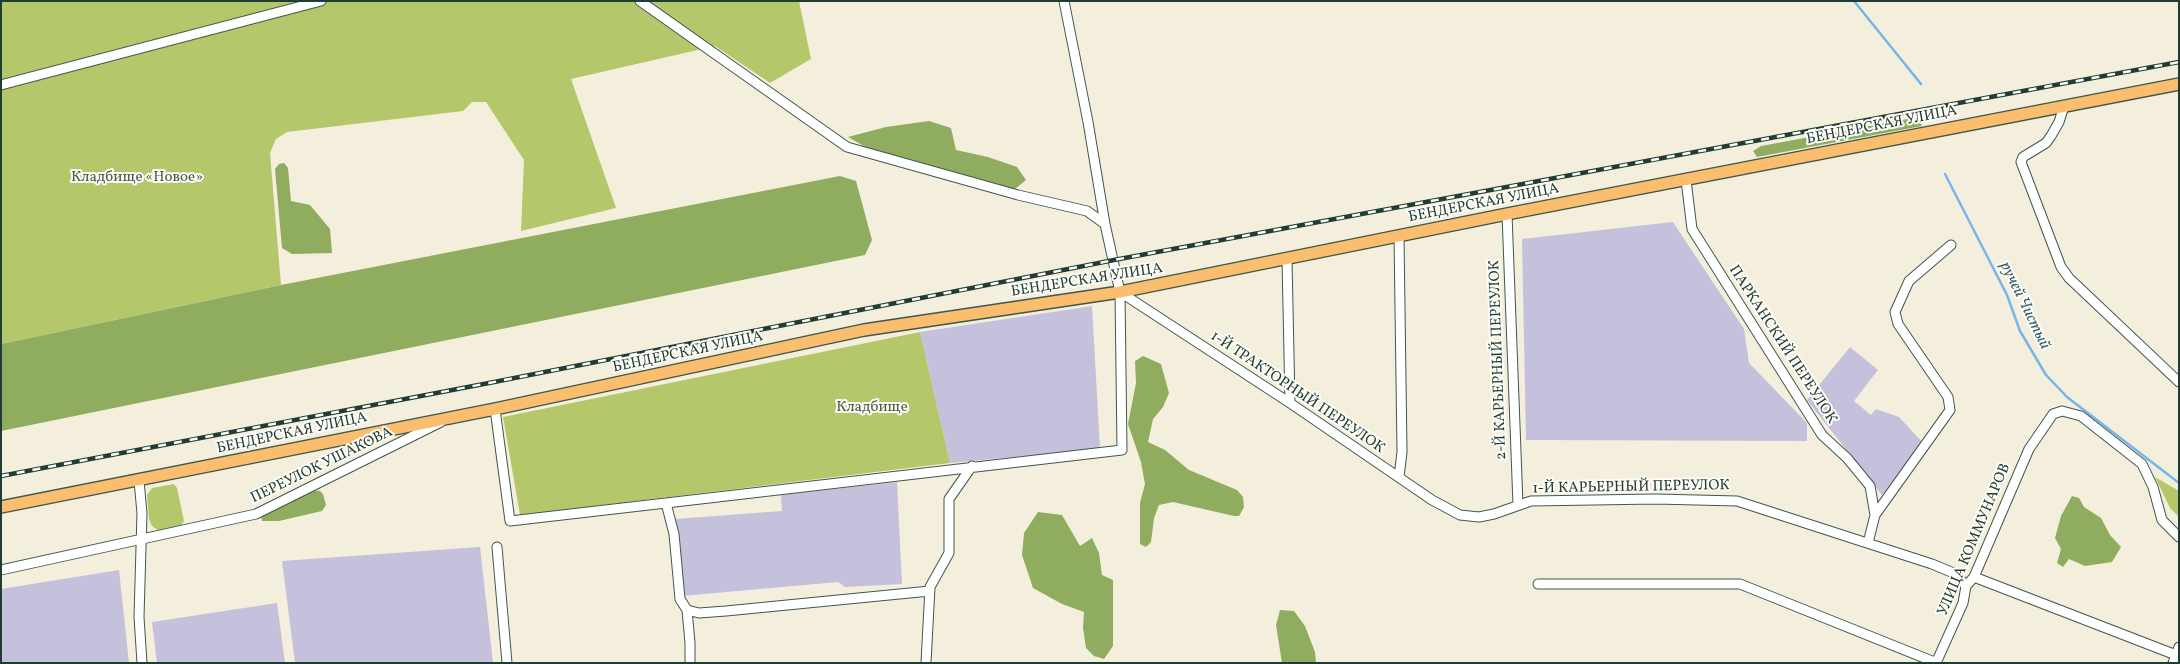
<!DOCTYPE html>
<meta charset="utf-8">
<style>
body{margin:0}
#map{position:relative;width:2180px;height:664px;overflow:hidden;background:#f4efdc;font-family:Vollkorn,serif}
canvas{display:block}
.frame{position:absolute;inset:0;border:2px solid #1f3d34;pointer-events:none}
</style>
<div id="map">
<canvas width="2180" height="664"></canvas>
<div class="frame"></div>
</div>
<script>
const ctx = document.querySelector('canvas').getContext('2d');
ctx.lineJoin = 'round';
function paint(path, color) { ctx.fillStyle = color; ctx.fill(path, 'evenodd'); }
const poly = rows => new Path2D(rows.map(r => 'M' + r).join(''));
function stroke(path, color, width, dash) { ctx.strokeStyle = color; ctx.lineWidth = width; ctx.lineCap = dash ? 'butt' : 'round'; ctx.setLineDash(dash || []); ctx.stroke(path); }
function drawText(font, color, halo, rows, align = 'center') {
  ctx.font = font + ' Vollkorn,serif'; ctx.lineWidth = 4; ctx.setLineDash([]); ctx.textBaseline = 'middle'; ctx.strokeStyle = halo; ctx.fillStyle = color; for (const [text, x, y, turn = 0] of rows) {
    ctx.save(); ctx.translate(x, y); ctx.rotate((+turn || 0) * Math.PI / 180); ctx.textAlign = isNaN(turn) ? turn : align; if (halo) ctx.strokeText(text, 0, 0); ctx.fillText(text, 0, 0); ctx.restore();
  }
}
paint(poly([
 [1673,222,1744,329,1749,363,1807,423,1807,441,1526,440,1522,239],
 [1092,306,1100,449,950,463,920,332],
 [1850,347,1878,370,1854,401,1871,415,1876,409,1899,417,1924,444,1882,495,1807,400],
 [897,482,902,584,845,587,838,582,682,596,675,519,782,511,781,495],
 [480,547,493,663,295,663,282,561],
 [119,570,129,663,1,663,1,589],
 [277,603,285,663,157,663,152,622]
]), '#c5c0db');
paint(poly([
 [1,1,799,1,811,59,770,83,715,46,571,79,616,208,521,231,524,160,486,102,472,102,463,111,287,132,276,139,270,153,281,285,1,344],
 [920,332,950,463,520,515,503,417],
 [2155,477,2179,491,2179,517,2170,508],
 [174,484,177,488,184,521,180,528,159,531,152,526,149,519,147,495,152,488]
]), '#b5c76b');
paint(poly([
 [1913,118,1919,121,1922,126,1757,157,1753,151,1761,146],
 [929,121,951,128,956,150,988,157,1017,167,1026,180,1015,189,869,149,848,137,886,127],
 [284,163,288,168,291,201,310,205,330,229,332,253,292,254,282,248,275,169,279,164],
 [840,176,856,181,872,240,865,255,1,431,1,344,281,285],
 [1143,356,1161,364,1169,393,1163,407,1153,419,1148,442,1165,450,1189,470,1237,490,1243,497,1244,507,1239,516,1234,516,1173,502,1159,505,1154,518,1151,542,1146,547,1140,544,1140,503,1145,484,1141,462,1128,424,1136,383,1135,361],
 [310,490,320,491,323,494,326,505,322,511,279,521,262,521,261,514],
 [2072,496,2079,498,2084,507,2101,518,2110,535,2121,547,2112,562,2085,566,2069,559,2063,567,2057,563,2061,549,2055,538,2061,516],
 [1038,512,1062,515,1080,546,1092,538,1099,553,1102,575,1113,580,1113,646,1104,659,1094,656,1086,648,1083,628,1084,612,1062,604,1033,588,1022,555,1024,533],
 [1280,610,1294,611,1305,626,1315,652,1316,663,1282,663,1276,625]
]), '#90ac5f');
stroke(poly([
 [1854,1,1921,84],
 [1945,174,2007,295,2020,331,2046,375,2067,397,2179,483]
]), '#75b6ea', 2.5);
const minor = poly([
 [640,1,847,147,1018,195,1087,211,1105,224,1120,292,1122,450,666,503,674,534,680,599,687,610,690,643,690,663],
 [1064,1,1088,122,1105,224],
 [1,85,321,1],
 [2064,106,2059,122,2051,136,2046,143,2023,157,2021,162,2061,267,2069,278,2179,382],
 [1686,180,1692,229,1822,435,1847,458,1870,486,1875,515,1868,543],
 [1507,214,1518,505],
 [1287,259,1290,403],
 [1120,292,1290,403,1432,500,1460,515,1479,517,1494,514,1531,501,1656,499,1737,501,1932,564,1956,574,1966,586],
 [495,409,510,521,666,503],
 [1399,477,1402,452,1399,236],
 [139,481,142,513,139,617,142,663],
 [1875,515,1950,410,1948,397,1898,324,1895,312,1909,281,1951,245],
 [497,547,507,663],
 [1,570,256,514,441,422],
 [1974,577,2176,655],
 [1538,584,1740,584,1937,663],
 [687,610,699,613,726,611,930,591],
 [926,663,930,587,949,553,949,499,972,466],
 [1936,663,1963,603,1966,586,1974,577,2029,449,2053,414,2062,411,2081,416,2142,464,2153,487,2162,520,2179,537],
 [2173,663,2179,647]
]);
const major = poly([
 [1,507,495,409,864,330,1120,292,1507,214,2179,84]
]);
stroke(minor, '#3f584d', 11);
stroke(major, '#3f584d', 14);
stroke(minor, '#fff', 9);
stroke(major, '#fbbd6e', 11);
const rail = poly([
 [1,476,489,383,1114,260,2179,62]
]);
stroke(rail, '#1f3d34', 4.5);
stroke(rail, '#fdfcf7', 2.5, [8]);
drawText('15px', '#1f3d34', '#fdfcf7', [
 ["БЕНДЕРСКАЯ УЛИЦА",1882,126,-11],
 ["БЕНДЕРСКАЯ УЛИЦА",1484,204,-11],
 ["БЕНДЕРСКАЯ УЛИЦА",1087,281,-9],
 ["ПАРКАНСКИЙ ПЕРЕУЛОК",1782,345,57],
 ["БЕНДЕРСКАЯ УЛИЦА",688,353,-12],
 ["2-Й КАРЬЕРНЫЙ ПЕРЕУЛОК",1499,360,-92],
 ["1-Й ТРАКТОРНЫЙ ПЕРЕУЛОК",1297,393,34],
 ["БЕНДЕРСКАЯ УЛИЦА",292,434,-12],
 ["ПЕРЕУЛОК УШАКОВА",322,466,-26],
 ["1-Й КАРЬЕРНЫЙ ПЕРЕУЛОК",1631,488,-1],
 ["УЛИЦА КОММУНАРОВ",1975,540,-67]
]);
drawText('15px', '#446042', '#fdfcf7', [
 ["Кладбище «Новое»",137,178],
 ["Кладбище",872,408]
]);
drawText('italic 16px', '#39616b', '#fdfcf7', [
 ["ручей Чистый",2024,306,64]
]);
</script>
